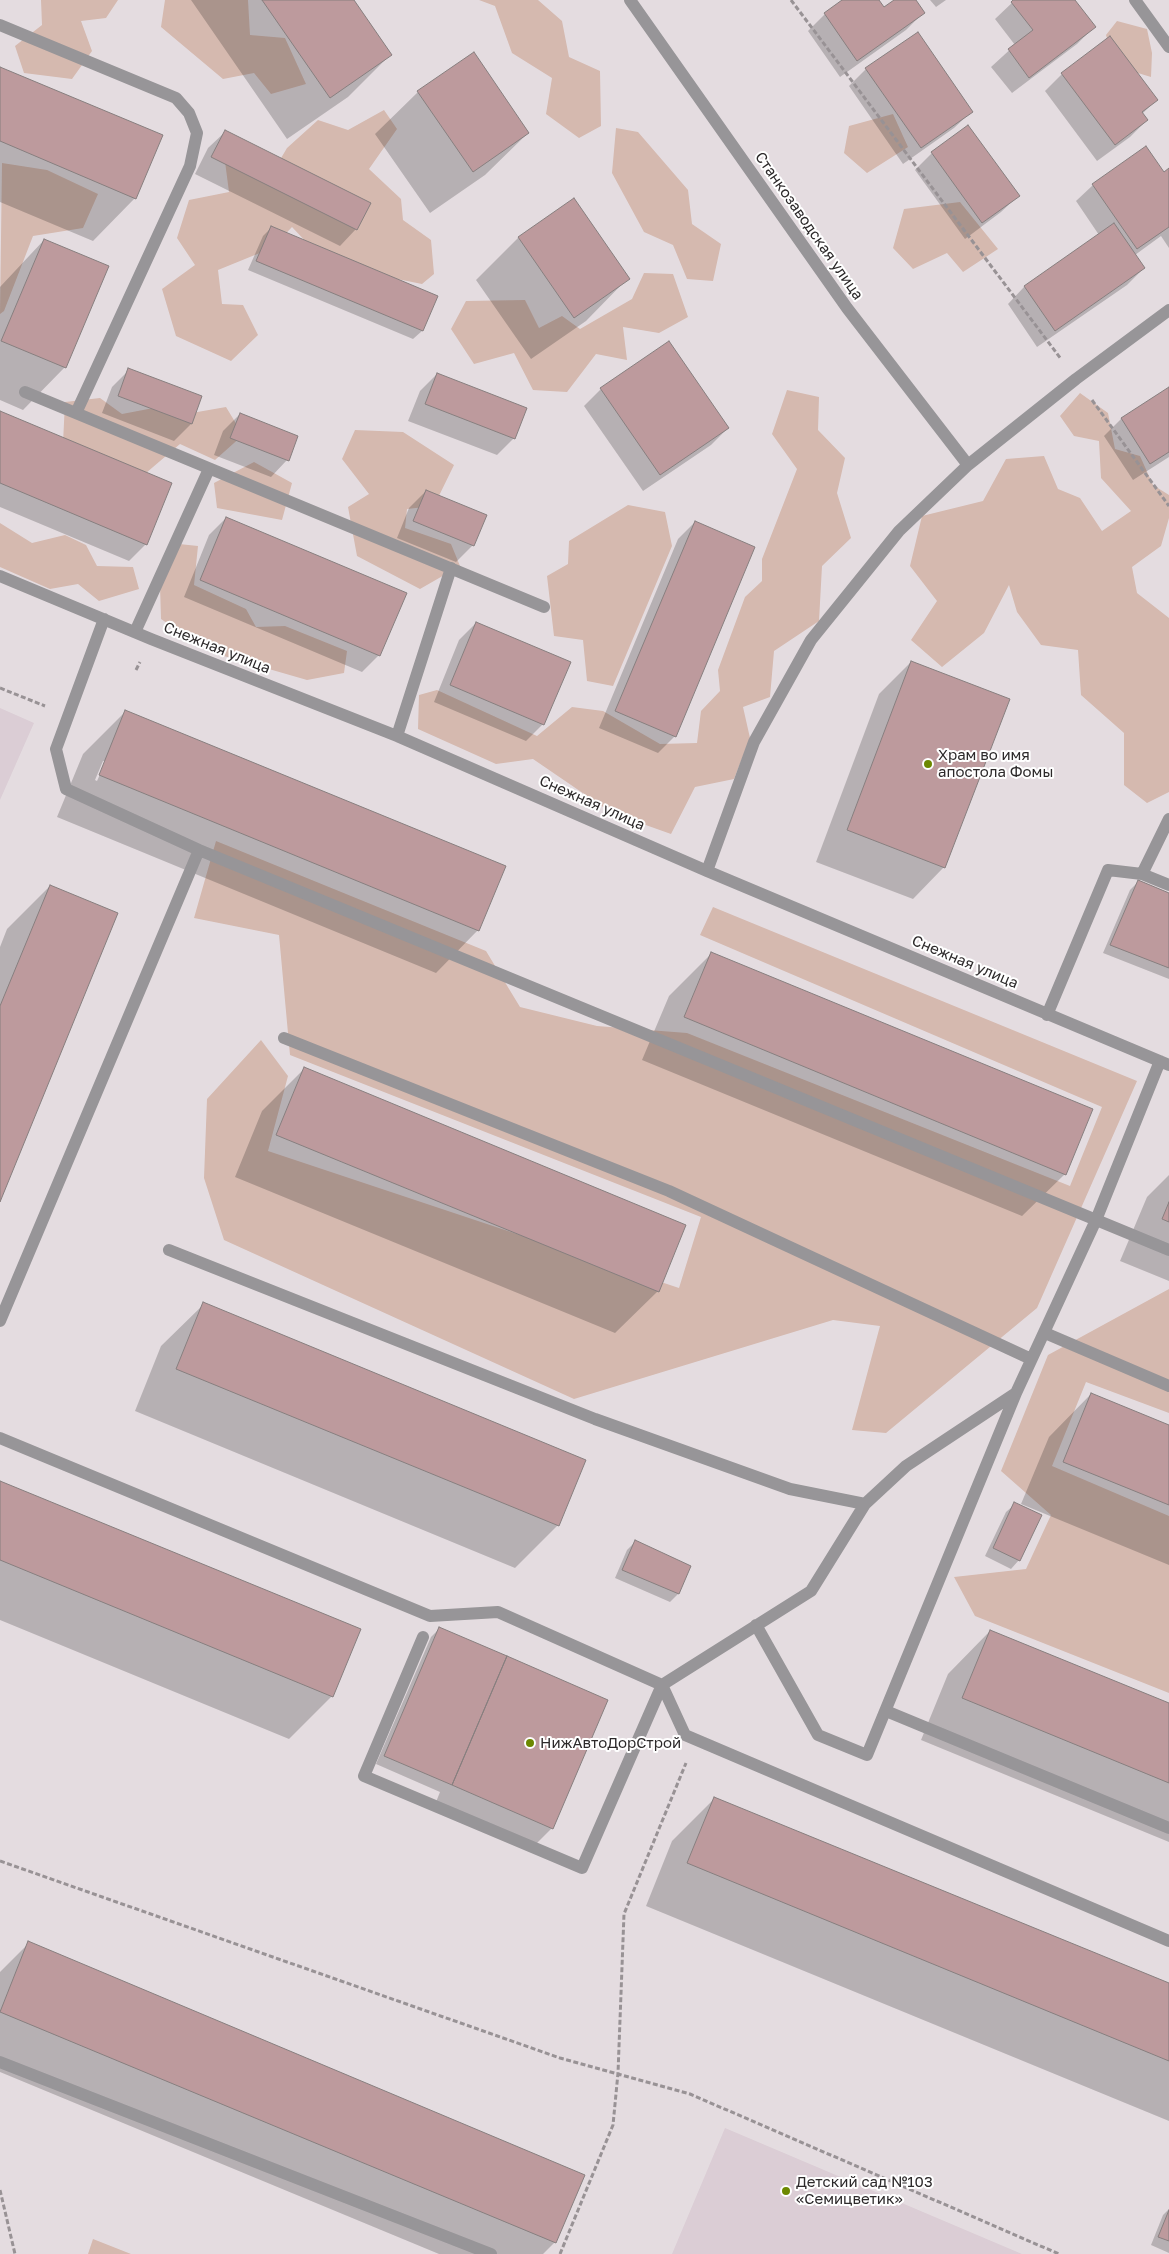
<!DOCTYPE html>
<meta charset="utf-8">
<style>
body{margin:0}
canvas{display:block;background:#e4dce0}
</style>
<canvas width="1169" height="2254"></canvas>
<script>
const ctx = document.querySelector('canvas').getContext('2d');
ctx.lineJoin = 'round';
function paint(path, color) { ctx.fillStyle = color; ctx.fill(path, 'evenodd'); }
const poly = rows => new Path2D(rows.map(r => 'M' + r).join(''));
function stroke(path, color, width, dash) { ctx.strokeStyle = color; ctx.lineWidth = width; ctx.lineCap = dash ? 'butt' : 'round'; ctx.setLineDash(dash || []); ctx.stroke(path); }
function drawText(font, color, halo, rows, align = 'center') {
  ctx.font = font + ' "Golos Text",sans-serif'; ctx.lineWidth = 4; ctx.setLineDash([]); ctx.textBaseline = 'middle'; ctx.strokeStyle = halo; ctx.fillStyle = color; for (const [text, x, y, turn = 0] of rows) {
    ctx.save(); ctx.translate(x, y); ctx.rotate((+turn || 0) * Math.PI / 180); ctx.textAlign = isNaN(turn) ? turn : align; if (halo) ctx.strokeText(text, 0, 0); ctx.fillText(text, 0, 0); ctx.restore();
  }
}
paint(poly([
 [0,708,34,723,0,800],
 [725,2128,1022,2254,672,2254]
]), '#dbcdd5');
paint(poly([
 [41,0,118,0,106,18,81,21,92,51,72,79,24,73,15,46,42,25],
 [165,0,248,0,250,35,285,38,306,84,271,94,254,73,223,79,161,27],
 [479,0,538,0,562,21,569,57,600,71,601,126,579,138,546,114,552,78,512,53,495,6],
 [1117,21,1147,29,1152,53,1151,77,1115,66,1106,35],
 [384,110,397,129,369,169,401,199,403,220,431,240,434,274,422,284,328,265,292,227,272,248,218,270,222,304,243,305,258,335,231,361,176,336,162,289,195,265,177,238,189,200,229,192,224,154,274,170,287,148,318,120,348,130],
 [893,114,908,147,867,173,844,153,849,126],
 [616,128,638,132,688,190,692,224,721,244,713,281,687,279,673,245,644,232,612,173],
 [2,163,47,170,98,194,83,228,33,236,4,311,0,314],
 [960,202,998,249,963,272,947,253,913,269,893,248,904,209],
 [644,273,673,274,688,317,659,333,623,327,627,360,596,354,567,392,533,390,514,353,474,364,451,329,466,301,525,300,539,328,562,316,580,329,632,299],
 [787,390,819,397,818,430,845,458,837,493,851,538,822,566,819,621,774,651,770,697,743,707,750,738,734,779,695,787,671,834,612,813,533,759,496,764,418,729,419,695,437,690,537,736,572,707,603,711,660,744,697,743,701,711,720,691,718,670,745,597,762,581,762,559,797,469,772,434],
 [1080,393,1108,413,1115,449,1140,456,1153,485,1169,495,1169,518,1161,546,1132,567,1137,593,1169,618,1169,792,1147,803,1124,785,1124,733,1081,695,1078,650,1041,645,1017,612,1009,585,984,633,942,667,911,640,937,601,910,566,922,516,983,501,1006,459,1044,456,1058,489,1080,498,1102,531,1131,511,1101,478,1099,441,1074,436,1060,416],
 [100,398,122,414,164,406,186,414,226,407,243,435,215,460,180,444,146,473,63,443,65,402],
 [355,430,403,432,454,465,434,506,407,509,405,528,451,544,460,566,420,589,357,556,348,507,369,494,342,459],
 [254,462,292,483,282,520,217,508,214,483],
 [628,505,665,512,672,546,613,686,587,681,583,640,554,636,547,576,568,564,569,541],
 [0,523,32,543,65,535,86,545,97,566,133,567,139,589,99,601,78,584,50,589,0,567],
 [179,544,198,546,194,585,246,609,256,627,285,626,347,651,344,673,307,680,210,652,161,619,160,585],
 [216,841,486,951,520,1007,597,1026,687,1033,1070,1186,1102,1107,700,935,713,907,1137,1081,1037,1308,886,1433,852,1430,880,1326,833,1320,574,1399,224,1240,204,1178,207,1099,261,1040,288,1076,268,1151,679,1288,701,1217,290,1055,279,935,194,918],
 [1169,1289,1169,1413,1086,1382,1052,1466,1169,1516,1169,1693,975,1616,954,1577,1026,1569,1051,1515,1001,1471,1048,1355],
 [93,2239,131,2254,88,2254]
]), '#d5b9af');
paint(poly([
 [191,0,352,0,390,55,348,97,287,139],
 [844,0,877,0,884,9,896,0,914,0,923,13,906,30,840,77,808,31,825,14],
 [930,0,946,0,936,7],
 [1015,0,1073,0,1094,27,1077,44,1012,93,991,67,1015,45,995,19],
 [0,68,135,198,93,241,0,202],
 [866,69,971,112,954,128,903,164,849,86],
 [1062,74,1156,100,1142,114,1147,120,1130,137,1097,161,1045,91],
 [418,92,528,133,485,175,430,213,375,134],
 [225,132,356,229,340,246,195,174,208,148],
 [932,153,1018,196,1001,212,965,239,915,170],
 [1169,170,1169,248,1161,236,1135,255,1144,268,1127,285,1037,347,1008,304,1024,287,1099,235,1076,201,1093,185,1164,174],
 [574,200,628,278,586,321,531,359,476,280,518,238],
 [271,228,436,297,422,331,413,339,248,270,263,236],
 [44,240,65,367,23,410,0,400,0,287],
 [129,370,201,397,191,424,174,441,102,413,112,387],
 [437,374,514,438,497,455,408,421,420,391],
 [1169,388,1169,457,1133,480,1104,436,1121,419],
 [601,389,728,428,711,445,643,491,584,406],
 [0,413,146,544,129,561,0,507],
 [240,414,287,460,271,477,214,455,223,431],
 [426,491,473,545,456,562,397,538,409,508],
 [226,518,379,655,362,672,184,597,209,535],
 [695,522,675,736,658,753,599,728,678,539],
 [476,623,543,724,526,741,434,702,459,640],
 [911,662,944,867,913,899,816,862,879,694],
 [126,711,478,930,436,973,57,817,83,754],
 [103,761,106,761,97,781,95,780],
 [1138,882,1169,894,1169,979,1103,953,1130,890],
 [50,886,0,1198,0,947,7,929],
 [711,954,1065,1174,1022,1216,642,1060,669,996],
 [304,1069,658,1291,615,1333,235,1177,262,1111],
 [1169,1175,1169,1281,1120,1261,1147,1197],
 [204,1304,558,1525,515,1568,135,1411,161,1346],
 [1091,1394,1169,1426,1169,1565,1021,1504,1049,1437],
 [0,1482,359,1630,332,1696,289,1739,0,1620],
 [1015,1504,1019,1560,1011,1569,985,1556,1006,1512],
 [635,1542,678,1594,670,1602,615,1578,627,1550],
 [439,1629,552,1828,535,1845,436,1802,440,1792,376,1764,431,1637],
 [990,1631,1169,1705,1169,1842,921,1740,948,1674],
 [715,1798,1169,1985,1169,2121,646,1906,672,1841],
 [29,1943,555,2242,543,2254,439,2254,0,2072,0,1972],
 [1169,2209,1169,2253,1151,2245,1163,2215]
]), '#0003');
const building = poly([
 [262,0,354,0,392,55,330,98,262,0],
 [842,0,879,0,884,7,894,0,916,0,925,13,857,61,824,13,842,0],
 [1013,0,1075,0,1096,27,1029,78,1008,49,1033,30,1011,2,1013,0],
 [918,32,973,112,921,148,865,68,918,32],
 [1110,36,1158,100,1142,112,1148,120,1115,145,1061,73,1110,36],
 [474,52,529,133,473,172,417,91,474,52],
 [0,67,163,135,136,199,0,141,0,67],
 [968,125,1020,196,982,223,931,152,968,125],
 [225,130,371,203,357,230,211,157,225,130],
 [1146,146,1164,172,1169,168,1169,227,1137,249,1092,184,1146,146],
 [574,198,630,279,574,318,518,237,574,198],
 [1114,223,1145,268,1055,331,1024,286,1114,223],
 [271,226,438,296,423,331,256,261,271,226],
 [44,239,109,266,66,368,1,341,44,239],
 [669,341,729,428,660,475,600,388,669,341],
 [128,368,202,396,192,424,118,396,128,368],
 [437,373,527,408,515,439,425,404,437,373],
 [1169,387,1169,452,1150,464,1121,418,1169,387],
 [0,411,172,483,147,545,0,483,0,411],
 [240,413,298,436,289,461,230,438,240,413],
 [426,490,487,515,474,546,413,521,426,490],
 [226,517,407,593,380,656,200,580,226,517],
 [695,521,755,547,676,737,615,711,695,521],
 [476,622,571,662,544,725,450,685,476,622],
 [911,661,1010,699,945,868,847,830,911,661],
 [125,710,506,866,479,931,99,775,125,710],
 [1138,880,1169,893,1169,968,1110,945,1138,880],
 [50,885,118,913,0,1202,0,1006,50,885],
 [711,952,1093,1109,1066,1175,684,1017,711,952],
 [304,1067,686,1225,659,1292,276,1135,304,1067],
 [1169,1202,1169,1222,1162,1219,1169,1202],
 [203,1302,586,1460,559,1526,176,1369,203,1302],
 [1091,1393,1169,1425,1169,1505,1063,1462,1091,1393],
 [0,1481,361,1629,333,1697,0,1560,0,1481],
 [1014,1502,1042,1515,1020,1561,993,1548,1014,1502],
 [635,1540,691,1566,679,1594,622,1570,635,1540],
 [439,1627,507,1656,452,1785,384,1756,439,1627],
 [990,1630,1169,1703,1169,1783,962,1698,990,1630],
 [507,1656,608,1700,553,1829,452,1785,507,1656],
 [714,1797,1169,1983,1169,2061,687,1863,714,1797],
 [28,1941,585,2175,556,2243,0,2012,28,1941],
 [1169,2210,1169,2241,1158,2237,1169,2210]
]);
paint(building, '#bd9a9d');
stroke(building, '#877f7f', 1);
stroke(poly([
 [791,0,1061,359],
 [1092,400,1169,506],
 [136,670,140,662],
 [0,688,45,706],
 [0,1861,560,2058,690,2094,1059,2254],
 [0,2190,15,2254],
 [560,2254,613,2125,618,2073,624,1914,686,1763]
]), '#989295', 3, [5, 2.5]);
stroke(poly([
 [630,0,847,308,968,465],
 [1135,0,1169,47],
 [0,25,176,98,189,113,197,133,190,166,76,413],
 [25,392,544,607],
 [0,576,151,639,397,736,707,871,1169,1065],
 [104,619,56,749,66,789,199,850,1169,1250],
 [135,632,209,469],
 [397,736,451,568],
 [707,871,754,742,811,640,899,531,968,465,1076,379,1169,310],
 [1142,874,1169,819],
 [1047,1015,1108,870,1142,874,1169,885],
 [284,1038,669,1191,1031,1359],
 [169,1250,595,1419,790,1489,865,1504],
 [0,1321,199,850],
 [1045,1333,1169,1386],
 [1016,1393,906,1466,865,1504,811,1591,662,1685,685,1735,1169,1941],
 [0,1438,430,1616,498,1612,662,1685,582,1868,364,1776,423,1637],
 [756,1625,818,1735,867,1755,1016,1393,1096,1220,1160,1061],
 [886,1711,1169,1828],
 [0,2062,491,2254]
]), '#979598', 12);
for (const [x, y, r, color] of [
 [928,764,5,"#6c8800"],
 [530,1743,5,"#6c8800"],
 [786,2191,5,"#6c8800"]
]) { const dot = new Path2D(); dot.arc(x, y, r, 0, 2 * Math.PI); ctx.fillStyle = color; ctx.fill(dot); stroke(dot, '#fff', 2); }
drawText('15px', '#2c292a', '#fff', [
 ["Станкозаводская улица",809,226,55],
 ["Снежная улица",217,648,22],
 ["Снежная улица",592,803,24],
 ["Снежная улица",965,962,23]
]);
drawText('15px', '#2c292a', '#fff', [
 ["Храм во имя",938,755],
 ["апостола Фомы",938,772],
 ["НижАвтоДорСтрой",540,1743],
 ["Детский сад №103",796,2182],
 ["«Семицветик»",796,2199]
], 'left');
</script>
